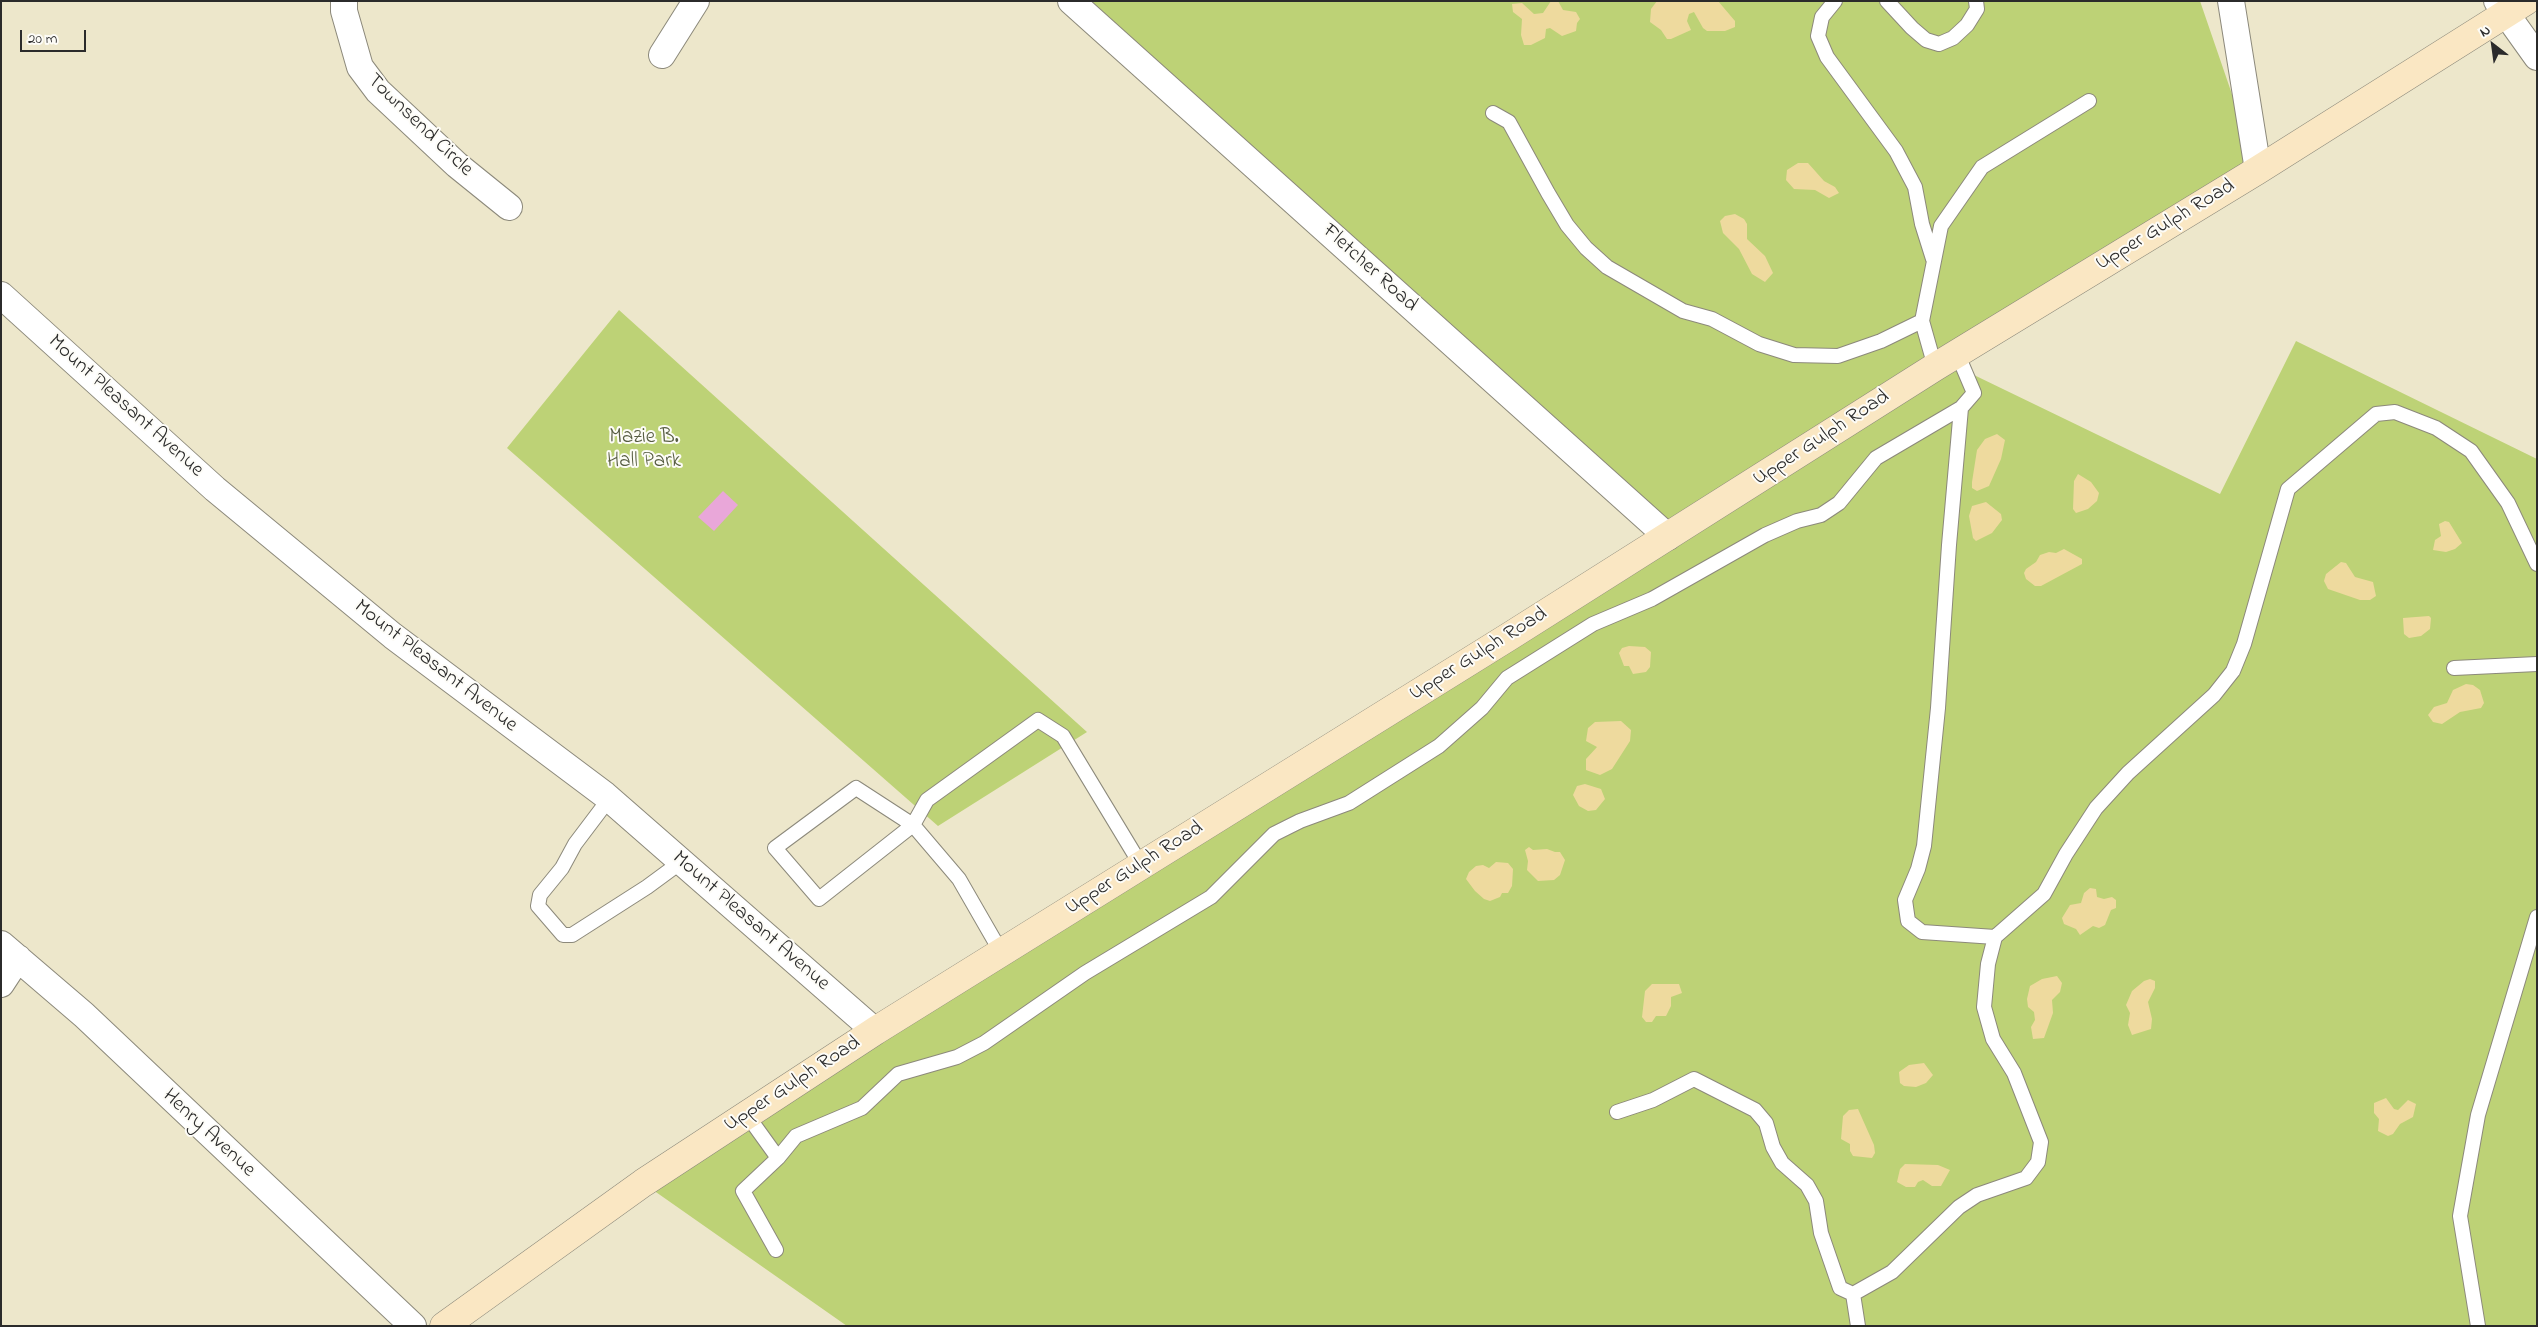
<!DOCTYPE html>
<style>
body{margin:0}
#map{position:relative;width:2538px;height:1327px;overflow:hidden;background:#ede7cb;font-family:"Indie Flower",sans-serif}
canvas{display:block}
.frame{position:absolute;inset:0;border:2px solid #2b2b2b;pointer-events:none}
.north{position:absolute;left:2468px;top:20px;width:50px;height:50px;-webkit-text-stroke:4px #fdfcf7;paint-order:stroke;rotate:330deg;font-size:14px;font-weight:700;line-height:20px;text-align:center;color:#2b2b2b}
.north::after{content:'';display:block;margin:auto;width:18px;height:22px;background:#2b2b2b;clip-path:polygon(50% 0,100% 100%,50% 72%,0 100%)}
.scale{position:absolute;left:20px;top:30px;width:66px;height:22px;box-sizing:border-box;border:2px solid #2b2b2b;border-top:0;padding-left:6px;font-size:15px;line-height:18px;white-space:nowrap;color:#2b2b2b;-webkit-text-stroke:4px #fdfcf7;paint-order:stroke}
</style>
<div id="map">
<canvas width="2538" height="1327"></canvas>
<div class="frame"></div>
<div class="north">N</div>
<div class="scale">20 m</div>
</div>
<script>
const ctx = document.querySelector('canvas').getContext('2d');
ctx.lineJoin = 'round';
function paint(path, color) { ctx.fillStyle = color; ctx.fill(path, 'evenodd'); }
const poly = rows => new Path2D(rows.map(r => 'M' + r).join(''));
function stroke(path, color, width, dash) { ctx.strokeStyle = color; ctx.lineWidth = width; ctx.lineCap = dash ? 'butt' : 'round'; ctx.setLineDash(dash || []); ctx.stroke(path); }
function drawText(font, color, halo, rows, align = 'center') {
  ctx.font = font + ' "Indie Flower",sans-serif'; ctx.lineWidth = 4; ctx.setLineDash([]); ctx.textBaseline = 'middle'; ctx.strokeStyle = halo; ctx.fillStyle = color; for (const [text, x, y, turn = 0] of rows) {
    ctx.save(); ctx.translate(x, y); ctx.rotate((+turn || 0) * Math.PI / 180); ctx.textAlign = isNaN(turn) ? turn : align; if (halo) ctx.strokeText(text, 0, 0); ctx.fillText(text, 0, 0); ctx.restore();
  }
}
paint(poly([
 [1071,1,2200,1,2258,170,1945,361,2220,494,2296,341,2537,459,2537,1326,847,1326,643,1183,1667,537],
 [619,310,1087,732,938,826,507,448]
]), '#bdd276');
paint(poly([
 [1551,1,1558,1,1563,10,1576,12,1580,19,1577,23,1576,31,1562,36,1550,28,1546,29,1545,38,1531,45,1524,45,1521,35,1522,19,1513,12,1512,4,1522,3,1534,14,1543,13],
 [1657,1,1718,1,1735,21,1735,27,1725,31,1707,31,1703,28,1694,12,1689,14,1687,21,1691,30,1671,39,1667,39,1661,30,1650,22,1651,9],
 [1798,163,1808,163,1824,181,1835,187,1839,193,1829,198,1815,190,1794,189,1786,180,1787,170],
 [1735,214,1744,219,1747,224,1747,239,1765,256,1773,273,1765,282,1752,274,1739,249,1723,233,1720,221,1725,216],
 [1997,434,2005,440,2001,459,1989,486,1977,491,1972,488,1972,482,1977,450,1985,439],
 [2078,474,2091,482,2099,493,2097,501,2088,509,2076,513,2073,509,2074,481],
 [1986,502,2001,514,2002,520,1992,533,1976,541,1973,538,1969,516,1972,506],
 [2445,521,2449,522,2462,543,2455,549,2446,552,2433,550,2435,540,2441,536,2439,524],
 [2064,549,2082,559,2082,564,2041,586,2035,586,2026,579,2024,573,2026,569,2036,562,2040,555,2049,552,2056,553],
 [2341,562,2346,563,2355,577,2373,582,2376,596,2370,600,2360,600,2328,589,2324,581,2326,574],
 [2429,616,2431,618,2430,629,2421,636,2409,638,2404,634,2403,618],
 [1629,646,1645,647,1651,652,1650,667,1646,672,1633,674,1629,666,1624,666,1619,653,1622,648],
 [2466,684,2473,685,2480,690,2484,703,2481,708,2460,712,2442,724,2433,722,2428,715,2434,707,2447,703,2453,690],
 [1621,721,1631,730,1630,741,1612,769,1600,775,1586,770,1586,759,1597,747,1586,741,1588,728,1595,722],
 [1585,784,1601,789,1605,799,1596,810,1588,811,1579,806,1573,795,1577,786],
 [1529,847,1533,850,1547,849,1555,852,1560,852,1565,860,1560,875,1554,880,1538,881,1527,870,1528,861,1525,850],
 [1496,862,1508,863,1513,869,1512,886,1508,893,1502,893,1500,897,1490,901,1484,899,1475,891,1466,879,1469,872,1476,866,1483,865,1489,868],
 [2090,888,2096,889,2097,897,2104,899,2112,897,2116,900,2116,908,2111,910,2105,925,2099,928,2093,926,2080,935,2076,929,2064,924,2062,918,2070,905,2081,903,2084,893],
 [2057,976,2062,983,2060,992,2052,1000,2053,1013,2044,1038,2033,1039,2031,1027,2035,1020,2034,1012,2028,1007,2027,999,2030,986,2042,979],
 [2150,979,2155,981,2155,988,2148,1002,2152,1019,2151,1029,2132,1035,2128,1025,2130,1013,2126,1005,2132,991,2144,981],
 [1652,984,1679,984,1682,993,1671,997,1671,1006,1666,1016,1656,1016,1652,1022,1646,1022,1642,1017,1645,991],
 [1924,1063,1933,1075,1926,1083,1916,1087,1904,1086,1900,1083,1899,1072,1909,1065],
 [2386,1098,2394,1109,2398,1110,2408,1100,2416,1104,2413,1117,2400,1124,2393,1134,2388,1136,2378,1131,2379,1119,2374,1113,2374,1103],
 [1858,1109,1874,1145,1875,1153,1872,1158,1853,1156,1850,1151,1850,1144,1841,1139,1843,1116,1849,1110],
 [1905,1164,1938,1165,1950,1170,1941,1186,1932,1186,1923,1180,1918,1182,1915,1187,1906,1187,1897,1182,1900,1169]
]), '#eeda9e');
paint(poly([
 [723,491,738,505,714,531,698,517]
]), '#e9a7d9');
const lane = poly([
 [1835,1,1822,17,1818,36,1827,57,1896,151,1915,187,1922,224,1933,259],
 [1887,1,1912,28,1926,40,1939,44,1953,38,1967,25,1977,9,1976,1],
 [1493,113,1509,122,1548,193,1567,225,1586,248,1607,267,1683,311,1712,319,1759,344,1794,355,1838,356,1881,341,1922,321],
 [1935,367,1922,321,1941,226,1982,167,2089,101],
 [1961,408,1949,545,1938,708,1924,846,1918,869,1905,900,1908,921,1922,932,1995,937],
 [2454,668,2537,664],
 [609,799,575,844,562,868,540,895,538,906,563,935,572,935,647,887,681,862],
 [1001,952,959,879,913,825,856,788,775,848,819,899,913,825,927,800,1038,720,1063,736,1141,865],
 [1617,1112,1653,1100,1694,1079,1755,1110,1766,1123,1773,1147,1782,1163,1807,1185,1816,1201,1821,1233,1840,1288,1853,1294],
 [747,1115,778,1158,743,1191,776,1250],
 [778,1158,796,1136,862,1108,898,1074,957,1057,984,1043,1085,973,1211,897,1274,834,1300,821,1349,803,1439,746,1482,708,1507,678,1593,624,1652,599,1765,535,1797,521,1821,515,1839,503,1876,458,1961,408,1974,393,1957,353],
 [1858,1326,1853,1294,1892,1272,1959,1207,1977,1195,2026,1178,2038,1162,2041,1142,2014,1073,1993,1039,1984,1007,1988,964,1995,937,2044,894,2066,854,2096,808,2128,773,2214,695,2233,671,2244,644,2288,489,2376,414,2395,412,2436,428,2471,451,2508,503,2537,564],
 [2478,1326,2460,1216,2478,1115,2537,917]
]);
const street = poly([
 [344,1,344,11,360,67,378,91,457,165,509,207],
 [1071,1,1668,537],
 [2231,1,2258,170],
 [2497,1,2537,57],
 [662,55,696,1],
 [1,295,215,489,393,636,605,795,875,1031],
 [1,944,84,1015,413,1326],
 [1,984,18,958]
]);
const secondary = poly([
 [444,1326,643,1183,875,1031,1510,636,1935,367,2258,170,2526,1]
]);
stroke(lane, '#8c897b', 16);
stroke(street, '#8c897b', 28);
stroke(secondary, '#8c897b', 29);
stroke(lane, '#fff', 14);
stroke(street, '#fff', 26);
stroke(secondary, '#fae7c3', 28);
drawText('21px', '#2b2b2b', '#fdfcf7', [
 ["Townsend Circle",419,126,44],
 ["Upper Gulph Road",2166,226,-31],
 ["Fletcher Road",1369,269,42],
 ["Mount Pleasant Avenue",125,407,42],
 ["Upper Gulph Road",1822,439,-33],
 ["Upper Gulph Road",1479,655,-32],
 ["Mount Pleasant Avenue",435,667,38],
 ["Upper Gulph Road",1135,869,-32],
 ["Mount Pleasant Avenue",750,922,41],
 ["Upper Gulph Road",793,1085,-33],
 ["Henry Avenue",208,1134,43]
]);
drawText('21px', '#575d42', '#fdfcf7', [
 ["Mazie B.",644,439],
 ["Hall Park",644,463]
]);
</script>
